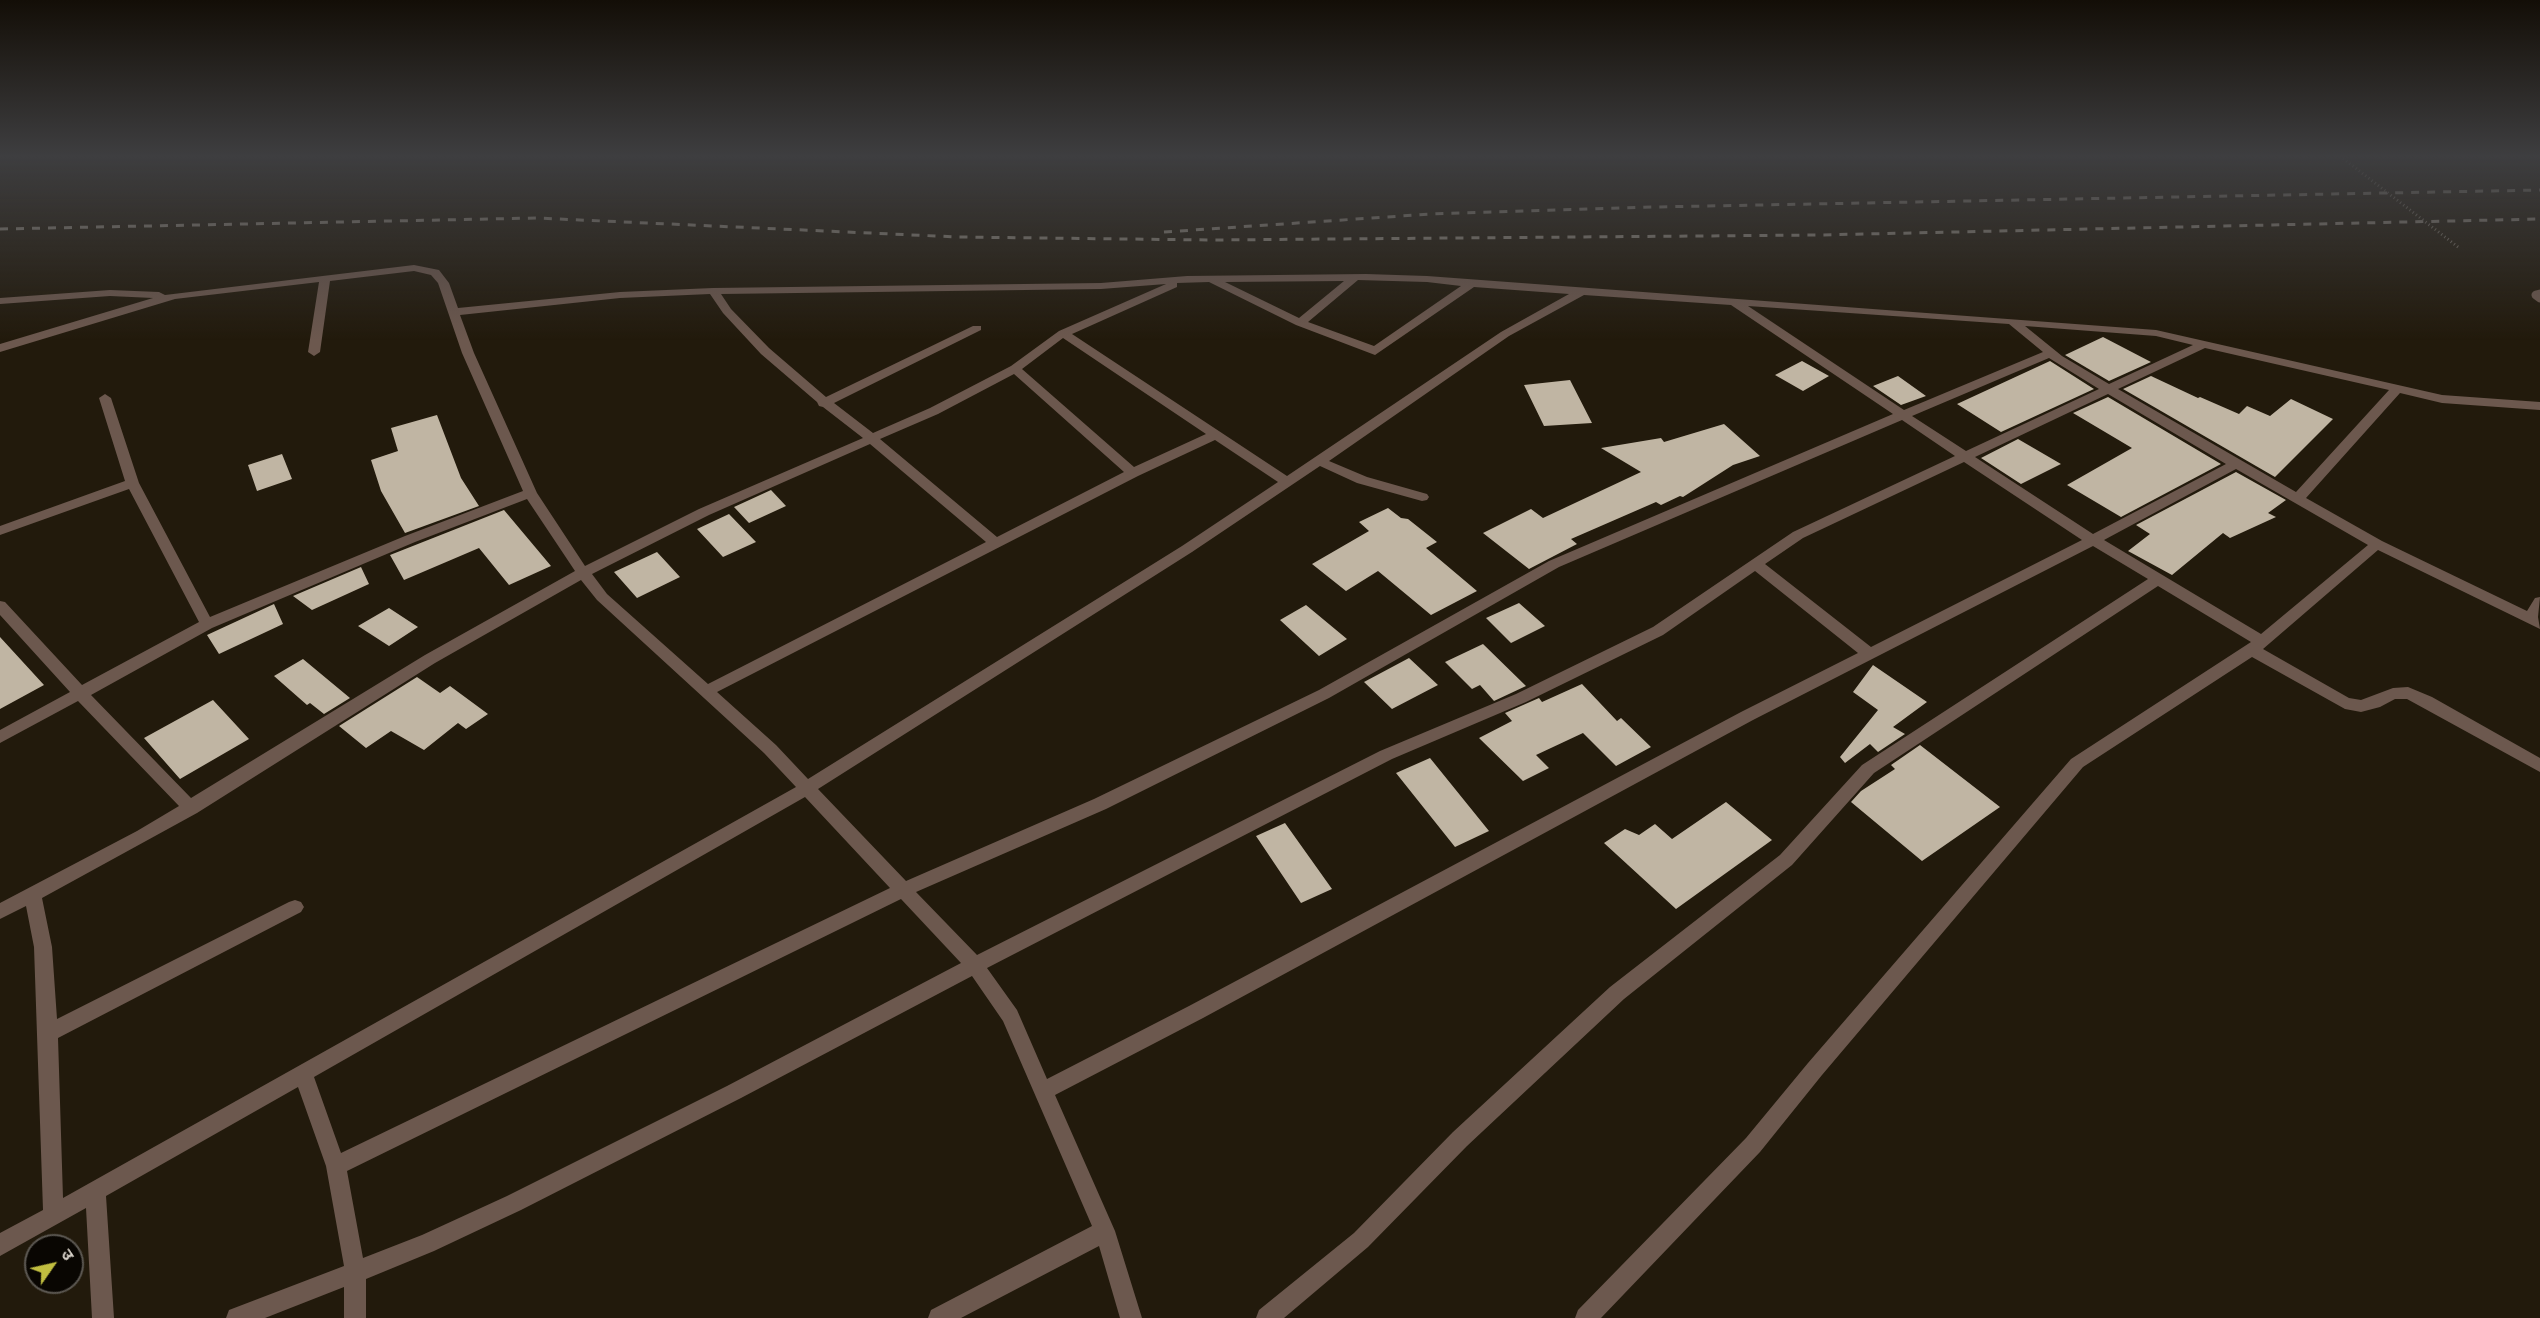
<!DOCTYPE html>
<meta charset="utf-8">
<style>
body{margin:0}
#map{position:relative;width:2540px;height:1318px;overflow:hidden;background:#221a0c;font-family:"DM Sans","Noto Sans Devanagari",sans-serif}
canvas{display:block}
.north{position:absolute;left:24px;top:1234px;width:60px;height:60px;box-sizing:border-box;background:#090602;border:2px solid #5c5852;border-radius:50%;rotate:56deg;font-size:16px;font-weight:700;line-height:24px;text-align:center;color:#d9d3ca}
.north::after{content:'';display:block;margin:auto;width:21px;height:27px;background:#c1be40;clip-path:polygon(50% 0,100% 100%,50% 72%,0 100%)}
</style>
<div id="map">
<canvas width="2540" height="1318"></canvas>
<div class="north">उ</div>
</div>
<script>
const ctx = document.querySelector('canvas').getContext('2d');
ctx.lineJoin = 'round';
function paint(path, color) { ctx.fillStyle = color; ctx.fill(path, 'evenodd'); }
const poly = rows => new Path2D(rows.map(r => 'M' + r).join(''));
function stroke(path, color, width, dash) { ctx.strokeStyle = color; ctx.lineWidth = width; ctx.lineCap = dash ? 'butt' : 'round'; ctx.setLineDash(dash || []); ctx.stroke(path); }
paint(poly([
 [2103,337,2151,362,2109,381,2065,355],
 [1802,361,1829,376,1803,391,1775,375],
 [2050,361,2094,389,2001,432,1957,404],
 [1898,376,1926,396,1901,405,1873,386],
 [2151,376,2198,398,2200,397,2239,414,2247,406,2270,416,2291,399,2333,419,2275,477,2123,389],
 [1570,380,1592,423,1544,426,1524,385],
 [2108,397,2221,464,2121,517,2067,485,2132,448,2073,413],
 [437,415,461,478,479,506,405,533,381,491,371,460,398,451,391,428],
 [1724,424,1760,456,1733,465,1683,497,1680,496,1661,505,1656,502,1571,539,1577,544,1529,569,1483,533,1531,509,1543,518,1641,472,1601,448,1661,438,1664,442],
 [2018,439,2061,464,2021,484,1981,458],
 [282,454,292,479,257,491,248,465],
 [2236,472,2286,500,2268,513,2276,517,2230,538,2223,533,2172,575,2128,551,2150,534,2136,525],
 [771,490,786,506,749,523,734,507],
 [1388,508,1401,518,1408,519,1437,542,1426,548,1477,591,1431,615,1378,571,1346,591,1312,564,1369,531,1359,522],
 [504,510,551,566,509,585,479,548,404,580,390,555],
 [729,514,756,542,723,557,697,529],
 [657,552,680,577,637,598,614,572],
 [361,567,369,584,312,610,293,596],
 [1519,603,1545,626,1511,643,1486,618],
 [274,604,283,624,219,654,207,635],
 [1306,605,1347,639,1319,656,1280,620],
 [389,608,418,627,389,646,358,626],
 [0,637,44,685,0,709],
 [1483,644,1526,686,1494,701,1480,685,1472,689,1445,662],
 [1409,658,1438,685,1392,709,1364,682],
 [303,659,350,698,324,714,310,703,307,705,274,676],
 [1873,665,1927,702,1893,727,1905,734,1878,752,1870,744,1845,763,1840,757,1878,710,1853,692],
 [417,677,440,693,450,686,488,714,466,729,458,723,424,750,391,731,366,748,339,726],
 [1582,684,1617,721,1621,718,1651,747,1616,766,1583,733,1536,755,1549,768,1523,781,1479,738,1512,721,1505,713,1539,698,1542,702],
 [213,700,249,739,180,779,144,738],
 [1920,745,2000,807,1922,861,1851,802,1861,791,1895,769,1891,765],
 [1430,758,1489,831,1455,847,1396,773],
 [1726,802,1772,840,1676,909,1604,843,1625,829,1639,835,1655,824,1672,839],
 [1285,823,1332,889,1301,903,1256,836]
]), '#c0b5a3');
stroke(poly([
 [2540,294,2536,295,2540,298]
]), '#6c584e', 9);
paint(poly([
 [414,265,439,270,449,283,458,308,620,292,713,288,1101,283,1187,276,1366,274,1427,276,2156,330,2442,395,2540,402,2540,410,2442,403,2400,393,2306,498,2382,541,2527,611,2535,598,2540,597,2538,617,2540,629,2378,550,2263,649,2349,698,2361,700,2393,688,2408,687,2432,697,2540,758,2540,772,2407,699,2395,699,2380,707,2361,712,2345,709,2252,657,2083,767,1822,1075,1760,1152,1601,1318,1575,1318,1578,1310,1746,1138,1808,1063,2071,759,2251,642,2158,586,1874,773,1792,865,1624,999,1467,1146,1368,1247,1284,1318,1256,1318,1259,1310,1354,1233,1453,1132,1610,987,1780,855,1862,765,2148,579,2093,546,1753,720,1203,1018,1055,1095,1115,1231,1142,1318,1120,1318,1099,1246,961,1318,928,1318,931,1310,1092,1226,1003,1021,972,976,741,1098,521,1210,434,1251,366,1279,366,1318,344,1318,344,1287,265,1318,226,1318,229,1310,344,1266,326,1166,298,1087,106,1196,114,1318,92,1318,86,1208,0,1256,0,1233,43,1210,34,947,26,906,0,919,0,903,137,831,179,806,78,701,0,743,0,730,70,692,0,615,0,601,5,602,82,685,199,622,129,489,0,535,0,526,125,481,99,398,105,394,111,398,139,483,210,617,405,536,523,491,462,353,438,283,431,275,414,271,330,281,320,352,314,356,308,352,319,282,175,299,0,352,0,344,153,298,110,296,0,304,0,298,110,290,159,292,165,295,414,265],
 [1358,280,1427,282,1461,286,1374,346,1308,322,1358,280],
 [1344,281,1299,318,1225,282,1344,281],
 [1209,282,1296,325,1375,355,1474,287,1569,294,1501,332,1287,476,1072,334,1177,287,1177,283,1209,282],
 [1166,284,1059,331,1011,366,930,408,873,433,834,403,981,330,981,326,973,326,826,397,769,348,731,309,721,294,1101,289,1166,284],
 [710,294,723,313,761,354,817,402,819,406,823,407,863,438,699,509,585,566,537,493,474,353,460,315,620,298,710,294],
 [1584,295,1731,305,1893,414,1549,561,1319,690,1094,799,906,881,818,789,1192,552,1320,466,1357,483,1422,501,1427,500,1429,497,1427,494,1367,477,1329,461,1509,336,1584,295],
 [1748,306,2009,324,2043,352,1904,410,1748,306],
 [2025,326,2156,336,2193,345,2109,384,2062,356,2025,326],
 [1063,338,1206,434,1134,467,1022,369,1063,338],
 [2205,348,2389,390,2296,492,2118,389,2205,348],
 [2049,358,2099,389,1966,451,1912,416,2049,358],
 [1014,374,1124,472,997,537,880,439,938,414,1014,374],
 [2108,394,2226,464,2093,534,1975,457,2108,394],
 [1902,420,1955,456,1793,532,1653,627,1516,694,1380,751,977,955,916,892,1106,809,1329,698,1559,567,1902,420],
 [1215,440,1278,482,1182,546,808,779,776,745,717,692,1138,476,1215,440],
 [870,444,986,542,708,684,607,594,592,574,709,515,870,444],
 [1964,462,2082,540,1871,647,1765,564,1803,538,1964,462],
 [2236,469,2368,545,2261,634,2104,540,2236,469],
 [527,499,575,571,425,655,191,798,91,695,212,628,415,542,527,499],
 [1755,571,1858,653,1741,712,1189,1006,1047,1079,1017,1010,987,968,1392,759,1526,702,1663,635,1755,571],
 [581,580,597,600,764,753,796,787,63,1198,58,1038,301,912,304,907,301,902,295,900,289,902,57,1019,52,947,42,898,197,813,435,663,581,580],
 [805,797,890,888,341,1153,314,1077,805,797],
 [901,899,961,963,727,1086,507,1196,422,1235,363,1258,347,1171,901,899]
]), '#6c584e');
stroke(poly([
 [0,229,536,218,958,237,1210,240,1819,235,2540,219],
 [1164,232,1431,214,1655,207,2540,190]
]), '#928b80', 3, [8, 8]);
stroke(poly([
 [2340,156,2458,247]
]), '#80796d', 3, [1, 3]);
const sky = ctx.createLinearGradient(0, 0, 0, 340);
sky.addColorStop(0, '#130e07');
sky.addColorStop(0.46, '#3e3e40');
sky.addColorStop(1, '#3e3e4000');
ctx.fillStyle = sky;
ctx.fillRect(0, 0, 2540, 340);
</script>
